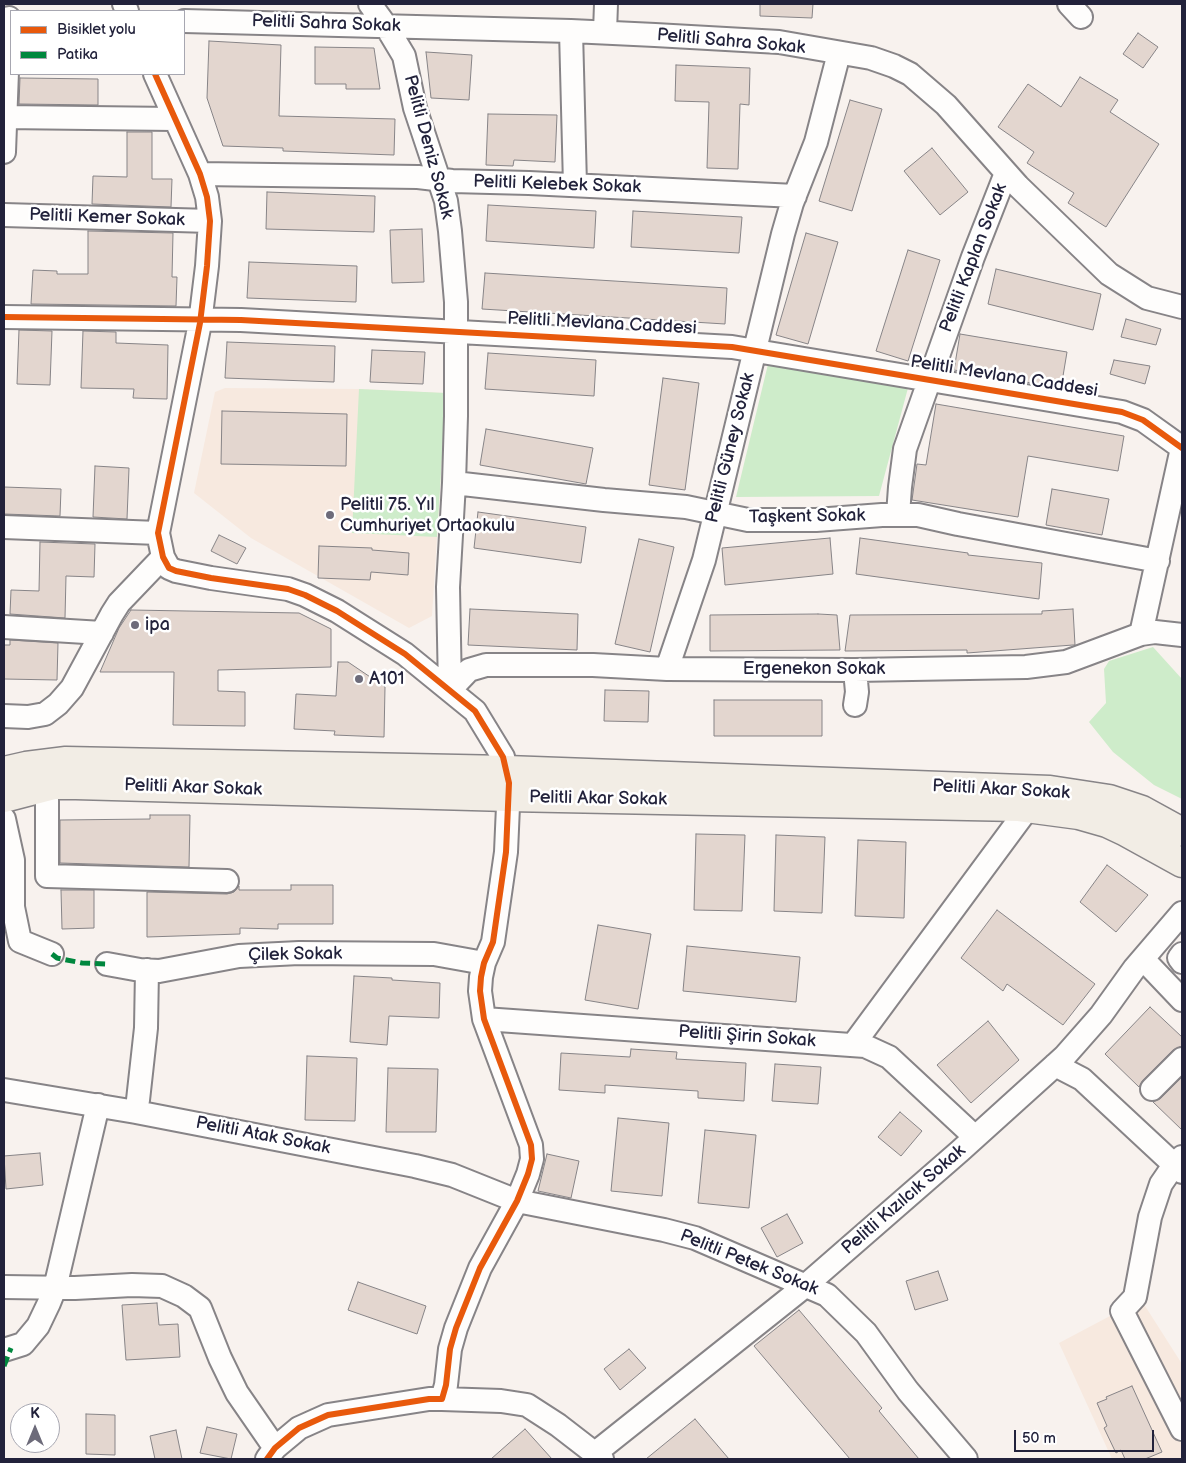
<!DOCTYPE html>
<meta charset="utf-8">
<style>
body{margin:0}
#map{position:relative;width:1186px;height:1463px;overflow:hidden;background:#f8f2ee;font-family:"Balsamiq Sans",sans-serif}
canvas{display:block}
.frame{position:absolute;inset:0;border:5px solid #22223b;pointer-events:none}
.legend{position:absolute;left:10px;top:10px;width:175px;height:65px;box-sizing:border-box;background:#fff;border:1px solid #a7a7b1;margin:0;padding:6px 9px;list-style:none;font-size:15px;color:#22223b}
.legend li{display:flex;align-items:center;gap:10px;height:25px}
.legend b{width:25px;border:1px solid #a7a7b1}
.north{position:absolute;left:10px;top:1403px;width:50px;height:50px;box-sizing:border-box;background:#fff;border:1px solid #a7a7b1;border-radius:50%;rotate:0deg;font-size:14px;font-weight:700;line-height:20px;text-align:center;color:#22223b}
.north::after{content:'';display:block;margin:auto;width:18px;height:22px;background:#6d6b7a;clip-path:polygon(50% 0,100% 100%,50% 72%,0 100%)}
.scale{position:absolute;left:1014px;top:1430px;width:140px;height:22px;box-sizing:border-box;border:2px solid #22223b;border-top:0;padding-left:6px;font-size:15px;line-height:18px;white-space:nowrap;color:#22223b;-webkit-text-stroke:4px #fff;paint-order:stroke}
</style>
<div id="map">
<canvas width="1186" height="1463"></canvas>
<div class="frame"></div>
<ul class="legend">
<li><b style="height:6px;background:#e8590c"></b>Bisiklet yolu</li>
<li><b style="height:6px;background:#00873e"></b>Patika</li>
</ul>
<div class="north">K</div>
<div class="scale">50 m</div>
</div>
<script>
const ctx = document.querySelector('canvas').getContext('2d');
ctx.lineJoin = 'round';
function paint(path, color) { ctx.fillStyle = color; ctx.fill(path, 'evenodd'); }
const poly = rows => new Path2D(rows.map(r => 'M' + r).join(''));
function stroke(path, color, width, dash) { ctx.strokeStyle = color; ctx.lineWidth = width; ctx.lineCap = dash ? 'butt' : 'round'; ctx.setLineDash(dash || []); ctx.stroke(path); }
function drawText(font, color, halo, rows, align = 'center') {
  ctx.font = font + ' "Balsamiq Sans",sans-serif'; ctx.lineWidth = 5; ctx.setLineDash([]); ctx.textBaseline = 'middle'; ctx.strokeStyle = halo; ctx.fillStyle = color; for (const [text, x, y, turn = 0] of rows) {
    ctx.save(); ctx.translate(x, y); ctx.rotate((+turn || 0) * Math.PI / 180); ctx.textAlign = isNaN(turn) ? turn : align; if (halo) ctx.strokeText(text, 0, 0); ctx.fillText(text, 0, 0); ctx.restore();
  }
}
paint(poly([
 [225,388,359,389,446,393,432,616,409,628,251,538,194,493,215,392],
 [1133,1287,1182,1364,1182,1457,1177,1459,1112,1459,1059,1343,1110,1316]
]), '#f7e9df');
paint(poly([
 [769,360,908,388,879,496,736,497],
 [359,389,446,393,437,537,352,533],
 [1153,647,1182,679,1182,799,1154,785,1113,752,1089,722,1106,703,1104,669,1109,661]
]), '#ceecca');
const building = poly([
 [760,4,813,4,812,18,760,16,760,4],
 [1138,33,1158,47,1143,68,1123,54,1138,33],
 [209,41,281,45,279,116,395,119,394,155,283,151,283,148,223,146,207,98,209,41],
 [315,47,374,48,380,89,346,89,346,84,315,84,315,47],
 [426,52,472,55,469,100,431,98,426,52],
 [676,65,750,68,749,105,740,104,738,169,707,168,709,102,675,101,676,65],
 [1080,77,1118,100,1110,112,1159,144,1106,227,1068,203,1074,193,1027,163,1034,152,998,127,1028,84,1061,107,1080,77],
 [20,78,98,79,98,105,19,104,20,78],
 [850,100,882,109,852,211,819,201,850,100],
 [488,114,557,115,555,162,514,160,513,166,486,165,488,114],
 [127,132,152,132,152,179,172,179,171,207,92,204,93,176,127,177,127,132],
 [932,148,968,192,940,215,904,171,932,148],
 [267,192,375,196,374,232,266,229,267,192],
 [488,205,596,211,594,248,486,241,488,205],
 [633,211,742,217,739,253,631,247,633,211],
 [422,229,424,282,392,283,390,230,422,229],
 [88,231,173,233,172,277,177,277,176,306,31,304,33,270,57,271,57,274,88,274,88,231],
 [806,233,838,242,808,344,776,335,806,233],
 [908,250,940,260,908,361,876,351,908,250],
 [249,262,357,266,356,302,247,298,249,262],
 [996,269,1101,294,1093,330,988,304,996,269],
 [485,273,727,288,725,324,482,309,485,273],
 [1126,319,1161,329,1156,345,1121,337,1126,319],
 [19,330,52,331,50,385,17,384,19,330],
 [83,331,116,332,116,343,168,345,167,399,133,398,134,389,81,388,83,331],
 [960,334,1067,352,1061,388,954,370,960,334],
 [227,342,335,346,334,382,225,378,227,342],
 [372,350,425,352,423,384,370,382,372,350],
 [488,353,596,360,594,396,485,389,488,353],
 [1114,360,1150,366,1145,384,1110,374,1114,360],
 [663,378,699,383,685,490,649,485,663,378],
 [936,404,1124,436,1118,471,1028,456,1018,517,912,500,917,464,926,465,936,404],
 [222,411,347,414,346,466,221,464,222,411],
 [486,429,593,448,586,484,480,465,486,429],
 [95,466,129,468,127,519,93,517,95,466],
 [4,487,61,489,60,516,4,514,4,487],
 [1052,489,1109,499,1102,535,1046,525,1052,489],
 [478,512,586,527,581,563,474,548,478,512],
 [219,535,246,548,237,564,211,551,219,535],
 [830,538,833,574,725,585,722,548,830,538],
 [860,538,968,553,968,555,1042,563,1039,599,856,574,860,538],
 [639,539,674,547,650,652,615,644,639,539],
 [40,542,95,544,94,577,66,576,65,618,10,614,11,590,39,591,40,542],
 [319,546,372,548,372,550,409,553,408,575,371,572,370,580,318,578,319,546],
 [470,609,578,614,577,650,468,645,470,609],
 [1073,609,1075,645,1073,645,967,653,967,650,845,651,850,615,1042,614,1042,611,1073,609],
 [131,610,299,613,331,629,331,667,218,670,218,691,245,692,245,726,173,725,174,672,100,672,119,628,131,610],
 [818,614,837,615,840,650,710,651,710,615,818,614],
 [10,640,58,643,57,680,4,679,4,645,10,645,10,640],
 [338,662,348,662,385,687,384,737,334,735,335,731,294,729,296,694,336,696,338,662],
 [605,690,649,691,648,722,604,721,605,690],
 [714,700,822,700,822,736,714,736,714,700],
 [150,815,190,815,189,867,60,863,60,820,150,819,150,815],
 [696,834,745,835,742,911,694,910,696,834],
 [776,835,825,837,822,913,774,911,776,835],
 [858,840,906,842,904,918,855,916,858,840],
 [1107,865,1148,895,1116,932,1080,902,1107,865],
 [291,885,333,885,333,924,278,924,278,929,240,928,240,934,147,937,147,892,227,894,234,892,239,886,239,890,291,890,291,885],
 [61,890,94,890,94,928,62,929,61,890],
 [997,910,1095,984,1063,1025,1007,984,1003,991,961,958,997,910],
 [598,925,651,934,638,1009,585,1000,598,925],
 [687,946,800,957,796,1002,683,991,687,946],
 [354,976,392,978,392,980,440,983,439,1018,389,1016,387,1045,350,1042,354,976],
 [1150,1007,1182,1037,1182,1046,1173,1050,1143,1080,1139,1087,1105,1054,1150,1007],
 [988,1021,1019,1060,971,1103,937,1065,988,1021],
 [631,1049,677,1052,676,1059,746,1063,744,1101,698,1098,698,1091,605,1085,605,1093,559,1090,561,1053,630,1057,631,1049],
 [307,1056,357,1058,355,1121,305,1120,307,1056],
 [775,1064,821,1067,818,1104,772,1101,775,1064],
 [388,1068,438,1069,436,1132,386,1132,388,1068],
 [1182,1077,1182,1130,1153,1102,1161,1098,1182,1077],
 [900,1112,922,1131,901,1156,878,1137,900,1112],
 [618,1118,669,1123,662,1196,611,1191,618,1118],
 [705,1130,756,1135,749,1208,698,1203,705,1130],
 [40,1153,43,1185,6,1189,4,1156,40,1153],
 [547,1154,579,1161,571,1198,538,1191,547,1154],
 [787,1214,803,1243,777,1257,761,1228,787,1214],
 [938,1271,948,1300,915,1310,906,1281,938,1271],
 [358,1282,426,1306,417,1334,348,1310,358,1282],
 [157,1303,159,1325,178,1324,180,1357,126,1360,122,1305,157,1303],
 [799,1310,882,1408,879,1411,919,1459,850,1459,754,1346,799,1310],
 [629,1349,646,1368,620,1390,604,1369,629,1349],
 [1132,1386,1162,1452,1145,1459,1125,1459,1121,1450,1116,1453,1104,1428,1107,1426,1097,1403,1107,1399,1106,1397,1132,1386],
 [86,1414,115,1415,115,1455,86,1454,86,1414],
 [695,1419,729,1459,646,1459,695,1419],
 [207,1427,237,1434,231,1459,200,1453,207,1427],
 [525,1429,552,1459,491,1459,525,1429],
 [176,1430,182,1459,155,1459,150,1436,176,1430]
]);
paint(building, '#e3d6cf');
stroke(building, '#878487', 1);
const minor = poly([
 [124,4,127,11],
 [370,4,386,26,404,56,415,108,446,201,450,231,456,302,456,416,454,483,448,587,450,690],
 [1069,4,1081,17],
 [184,21,571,31,655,35,779,42,871,58,894,66,910,74,946,105,1018,186,1109,274,1147,298,1182,307],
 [571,31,575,185],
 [605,32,606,4],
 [155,74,200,174,207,197,210,221,207,266,200,323,158,533,163,557,169,568,176,571,211,578,288,589,305,595,337,611,405,654,475,711,503,757,509,783,506,852,493,942,484,963,481,977,480,991,484,1019,531,1145,532,1159,528,1174,517,1201,480,1268,456,1328,450,1349,446,1385,442,1399,429,1399,328,1415,299,1428,275,1448,267,1459],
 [4,117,174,119],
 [4,152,9,18],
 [200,174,418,177,452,181,529,183,795,196],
 [4,215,210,221],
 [4,317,241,320,732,347,1122,412,1143,420,1182,448],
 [454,483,604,500,686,507,748,520,816,520,882,515,918,515,958,524,1158,561],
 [898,515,900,487,905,449,973,257,1006,173],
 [4,527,158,533],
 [4,627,102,633],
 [1141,634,1182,448],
 [667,669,704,560,783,234,792,203,816,142,839,53],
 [855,670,857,692,855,705],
 [450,690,469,670,486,665,593,665,667,669,855,670,1026,667,1066,662,1141,634,1155,632,1182,635],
 [4,716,28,717,45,714,58,704,72,688,112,614,119,603,163,557],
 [47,787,47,876,227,881],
 [4,819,13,860,13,907,20,941,52,954],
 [1182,954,1179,958,1182,962],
 [1143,959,1182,1000],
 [107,964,140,970,159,971,239,956,299,953,434,954,484,963],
 [484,1019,865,1046,889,1057,975,1137],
 [853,1045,1028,808],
 [1055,1065,1082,1079,1182,1172],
 [1152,1089,1182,1059],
 [4,1090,136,1112,415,1166,452,1175,517,1201,664,1230,695,1238,827,1295,866,1333,908,1391,966,1459],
 [136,1112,138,1100,146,1028,147,970],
 [1182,1157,1174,1165,1161,1184,1150,1217,1135,1297,1122,1311,1182,1429],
 [4,1287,75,1288,132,1285,162,1286,184,1296,200,1308,220,1358,237,1393,275,1448],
 [4,1350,23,1344,38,1326,49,1303,55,1288,98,1105],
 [442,1399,501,1401,527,1405,558,1425,602,1459],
 [594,1454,805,1286,960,1151,1064,1057,1101,1015,1134,969,1182,913]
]);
const major = poly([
 [4,771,26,766,66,761,507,770,1050,790,1109,799,1142,810,1182,832],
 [4,798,54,785,76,785,508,797,1019,807,1079,815,1107,823,1124,831,1182,863]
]);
stroke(minor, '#878487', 26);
stroke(major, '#878487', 31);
stroke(minor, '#fefdfc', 22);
stroke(major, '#f2ede5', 28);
stroke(poly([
 [52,954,57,958,82,963,107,964],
 [4,1366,11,1348]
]), '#00873e', 5, [10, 5]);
stroke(poly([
 [155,74,200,174,207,197,210,221,207,266,200,323,158,533,163,557,169,568,176,571,211,578,288,589,305,595,337,611,405,654,475,711,503,757,509,783,506,852,493,942,484,963,481,977,480,991,484,1019,531,1145,532,1159,528,1174,517,1201,480,1268,456,1328,450,1349,446,1385,442,1399,429,1399,328,1415,299,1428,275,1448,267,1459],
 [4,317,241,320,732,347,1122,412,1143,420,1182,448]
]), '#e8590c', 6);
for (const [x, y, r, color] of [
 [330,515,5,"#6d6b7a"],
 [135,625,5,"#6d6b7a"],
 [359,679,5,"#6d6b7a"]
]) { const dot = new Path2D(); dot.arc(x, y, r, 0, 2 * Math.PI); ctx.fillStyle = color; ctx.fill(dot); stroke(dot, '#fff', 2); }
drawText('18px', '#22223b', '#fff', [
 ["Pelitli Sahra Sokak",326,24,2],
 ["Pelitli Sahra Sokak",731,42,5],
 ["Pelitli Deniz Sokak",428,147,75],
 ["Pelitli Kelebek Sokak",557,185,2],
 ["Pelitli Kemer Sokak",107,218,2],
 ["Pelitli Kaplan Sokak",974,258,-69],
 ["Pelitli Mevlana Caddesi",602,324,3],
 ["Pelitli Mevlana Caddesi",1004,377,9],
 ["Pelitli Güney Sokak",731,448,-76],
 ["Taşkent Sokak",807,517,-1],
 ["Ergenekon Sokak",814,669],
 ["Pelitli Akar Sokak",193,788,2],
 ["Pelitli Akar Sokak",1001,790,3],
 ["Pelitli Akar Sokak",598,799,1],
 ["Çilek Sokak",295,955,-1],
 ["Pelitli Şirin Sokak",747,1037,4],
 ["Pelitli Atak Sokak",263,1136,11],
 ["Pelitli Kızılcık Sokak",904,1200,-41],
 ["Pelitli Petek Sokak",749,1263,22]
]);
drawText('18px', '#22223b', '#fff', [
 ["Pelitli 75. Yıl",340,505],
 ["Cumhuriyet Ortaokulu",340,526],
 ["ipa",145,625],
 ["A101",369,679]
], 'left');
</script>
